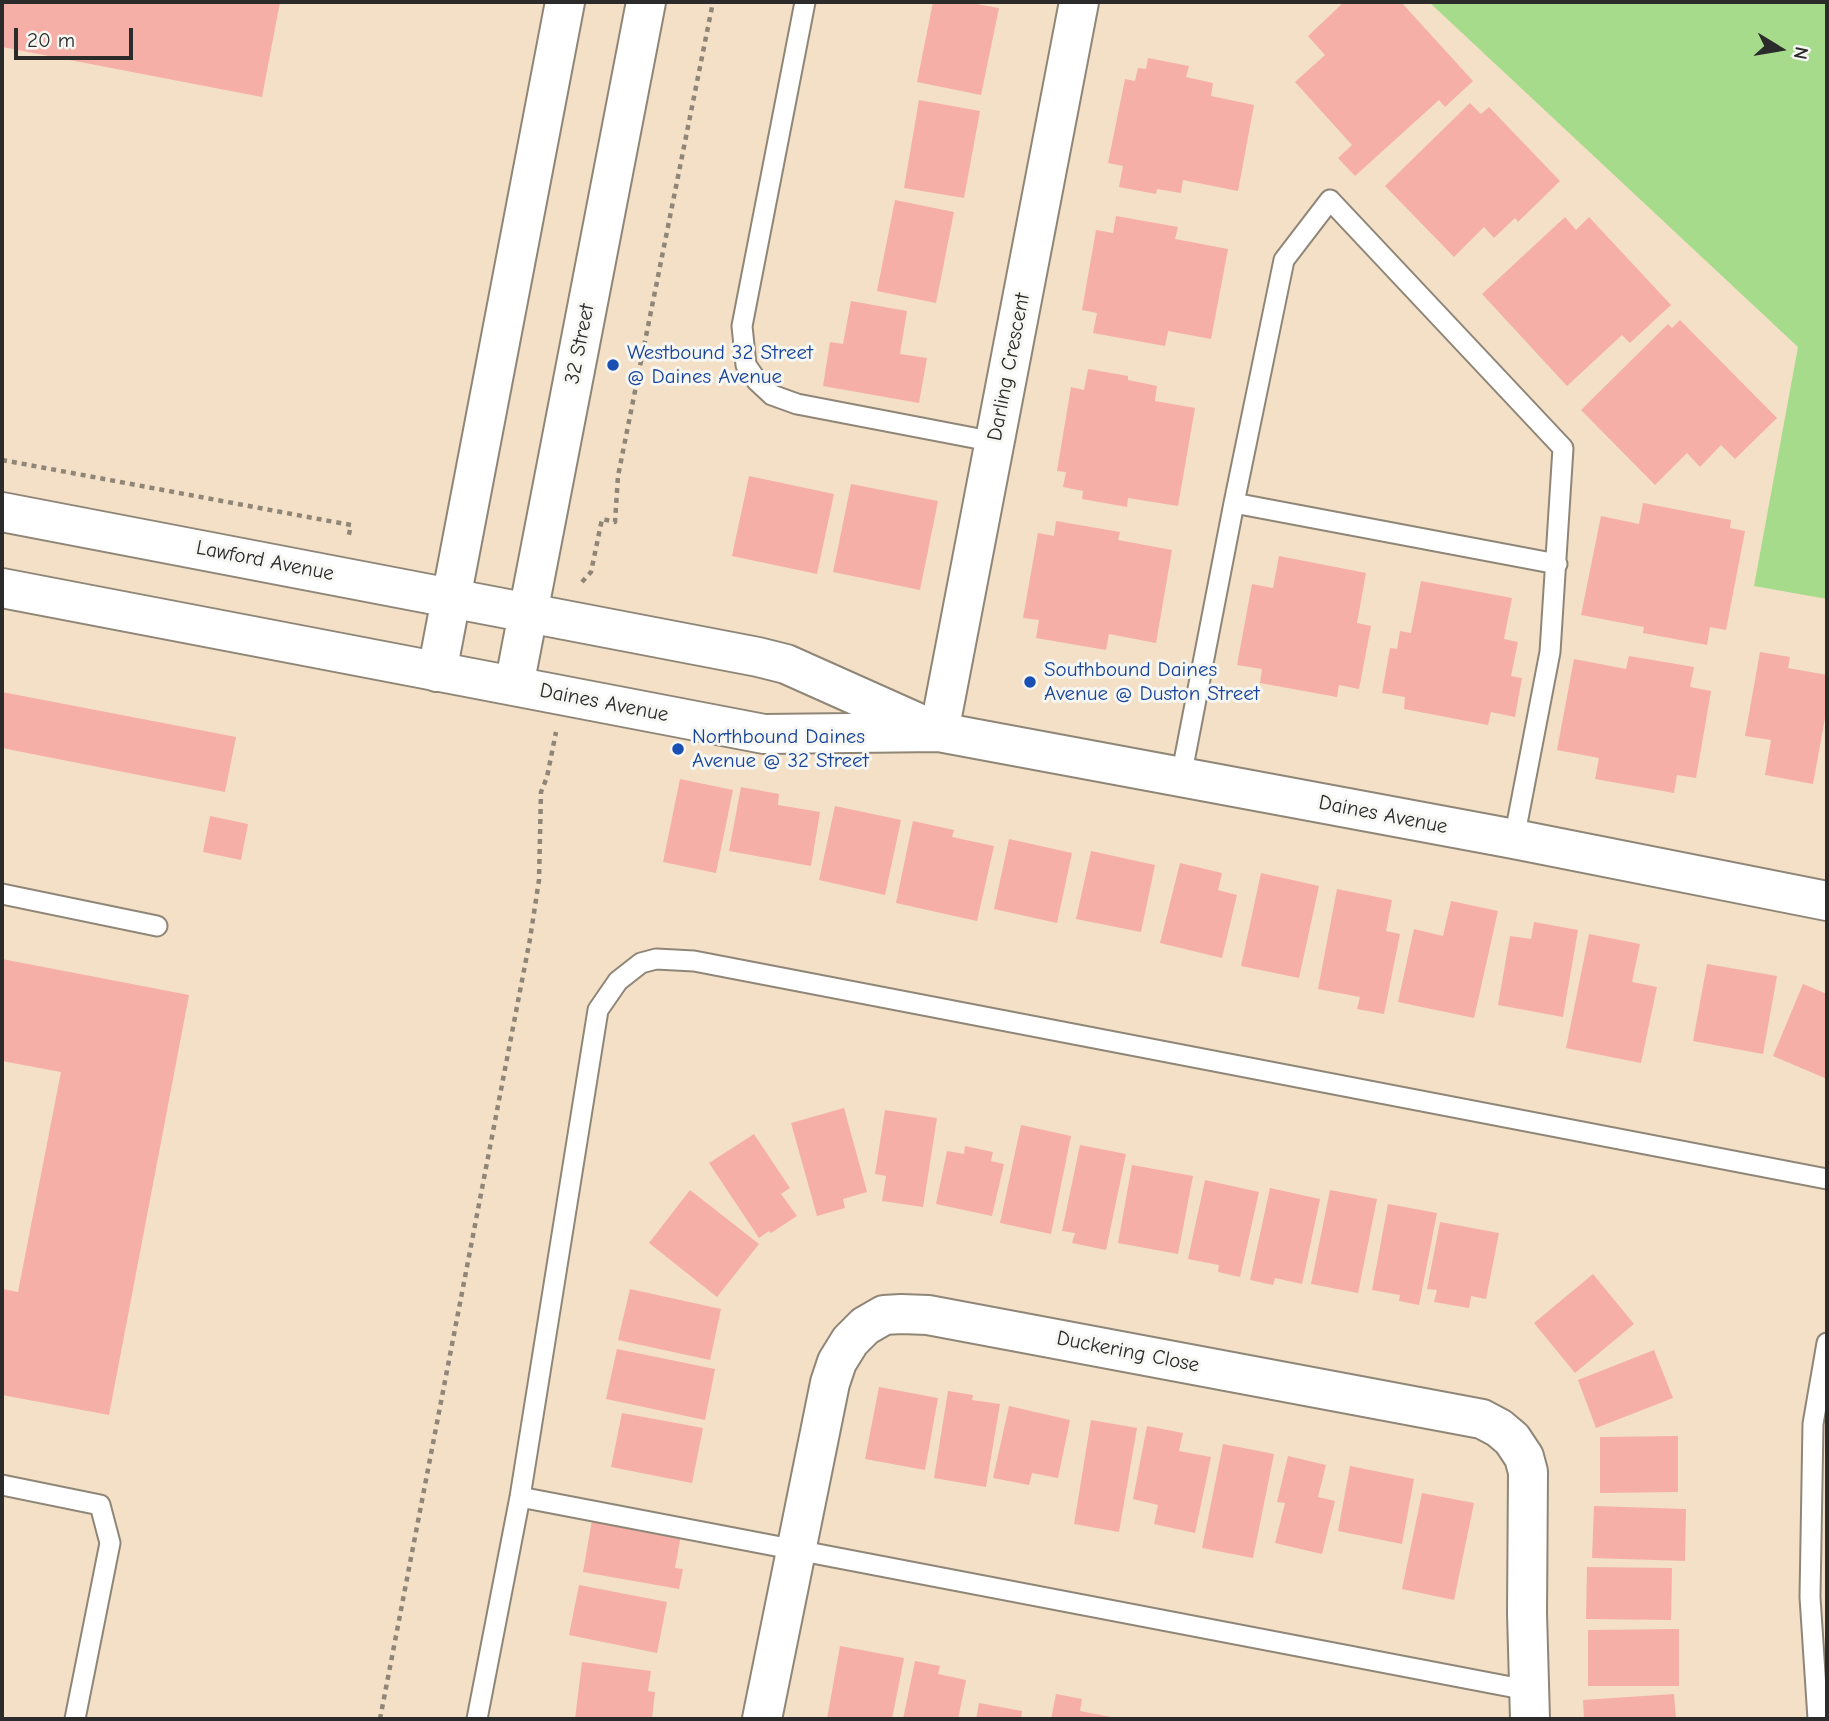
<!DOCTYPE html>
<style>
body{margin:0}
#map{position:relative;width:1829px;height:1721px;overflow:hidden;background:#f3e0c6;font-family:"Comic Neue",sans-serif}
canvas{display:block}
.frame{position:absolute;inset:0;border:4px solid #2b2b2b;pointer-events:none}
.north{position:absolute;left:1745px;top:14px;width:70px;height:70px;-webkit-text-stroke:5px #f6f6f2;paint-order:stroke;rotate:101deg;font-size:19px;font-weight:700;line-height:28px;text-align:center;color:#2b2b2b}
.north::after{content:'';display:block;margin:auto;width:24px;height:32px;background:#2b2b2b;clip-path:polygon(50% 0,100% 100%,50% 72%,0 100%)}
.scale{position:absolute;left:14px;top:28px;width:119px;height:32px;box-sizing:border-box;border:4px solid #2b2b2b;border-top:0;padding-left:9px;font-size:21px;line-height:24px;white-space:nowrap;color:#2b2b2b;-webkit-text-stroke:5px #f6f6f2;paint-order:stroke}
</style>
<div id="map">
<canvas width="1829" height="1721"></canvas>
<div class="frame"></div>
<div class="north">N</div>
<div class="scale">20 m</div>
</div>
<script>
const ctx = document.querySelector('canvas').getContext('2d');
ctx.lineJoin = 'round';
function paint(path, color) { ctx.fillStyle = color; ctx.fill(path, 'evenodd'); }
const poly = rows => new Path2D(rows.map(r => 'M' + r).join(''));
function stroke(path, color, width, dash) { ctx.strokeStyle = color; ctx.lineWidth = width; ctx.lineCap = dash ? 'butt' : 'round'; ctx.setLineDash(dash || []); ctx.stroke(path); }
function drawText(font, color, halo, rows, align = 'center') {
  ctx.font = font + ' "Comic Neue",sans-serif'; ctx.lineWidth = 6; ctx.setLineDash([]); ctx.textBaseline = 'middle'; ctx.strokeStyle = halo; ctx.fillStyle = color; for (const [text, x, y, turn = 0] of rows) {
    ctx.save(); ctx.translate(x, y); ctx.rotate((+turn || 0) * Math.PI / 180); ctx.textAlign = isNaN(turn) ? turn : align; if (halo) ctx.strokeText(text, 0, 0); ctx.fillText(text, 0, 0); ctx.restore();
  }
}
paint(poly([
 [1429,2,1827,2,1827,599,1754,586,1798,347]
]), '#a6db8c');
paint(poly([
 [2,2,280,2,262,97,2,47],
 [933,2,965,2,999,8,981,95,917,82],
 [1344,2,1377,4,1401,2,1473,81,1445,107,1439,100,1355,176,1338,158,1352,145,1295,82,1325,55,1308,36],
 [1148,58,1189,66,1186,77,1213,83,1211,96,1254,105,1238,191,1183,180,1181,193,1157,189,1156,194,1119,187,1123,166,1108,163,1125,79,1135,81,1138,68,1146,69],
 [919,100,980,111,964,198,904,188],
 [1470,103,1481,114,1489,107,1560,181,1518,222,1515,218,1494,238,1484,227,1454,257,1385,186],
 [895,200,954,212,936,303,877,291],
 [1116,216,1178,227,1175,239,1228,249,1211,339,1168,331,1165,346,1093,333,1097,313,1082,310,1096,230,1113,233],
 [1565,217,1576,230,1589,217,1671,305,1630,343,1622,335,1567,386,1482,294],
 [851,301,907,311,900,354,927,358,919,403,823,386,830,342,843,344],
 [1680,320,1777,418,1735,459,1721,445,1700,467,1687,453,1655,485,1581,410,1668,324,1672,328],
 [1088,369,1128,376,1128,380,1157,386,1155,401,1195,408,1178,506,1128,498,1127,507,1082,499,1083,491,1063,487,1066,472,1057,471,1071,387,1084,390],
 [749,476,834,494,817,574,732,556],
 [851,484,938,501,920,590,833,572],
 [1643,503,1731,520,1730,528,1745,531,1726,630,1710,627,1707,645,1643,633,1644,627,1581,615,1601,516,1639,524],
 [1056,521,1120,532,1118,540,1172,550,1156,643,1109,634,1106,650,1036,638,1039,620,1023,618,1038,533,1054,536],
 [1279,556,1366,573,1357,623,1371,626,1359,689,1339,685,1337,697,1260,683,1262,669,1237,665,1252,584,1273,588],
 [1421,581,1512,598,1504,639,1518,642,1511,676,1522,678,1515,717,1491,712,1488,725,1404,709,1405,697,1382,693,1390,648,1397,649,1400,631,1411,633],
 [1760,652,1790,657,1788,668,1827,675,1827,707,1813,784,1765,775,1771,740,1745,736],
 [1629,656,1694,667,1690,687,1711,691,1696,778,1677,775,1674,793,1595,779,1599,758,1557,750,1574,659,1626,669],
 [2,692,236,737,225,792,2,748],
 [680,779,733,790,716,873,663,862],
 [741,787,779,794,778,805,820,812,811,866,729,851],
 [835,806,901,820,885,895,819,880],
 [210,816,248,824,241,860,203,852],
 [913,821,954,830,952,837,994,846,977,921,896,903],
 [1009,839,1072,853,1057,923,994,909],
 [1091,851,1155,865,1141,932,1076,919],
 [1180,863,1222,873,1218,890,1237,895,1222,958,1160,943],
 [1261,873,1319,886,1299,978,1241,966],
 [1337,889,1392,900,1386,931,1400,934,1384,1014,1357,1009,1360,997,1318,989],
 [1451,901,1498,911,1474,1018,1398,1002,1414,929,1443,936],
 [1534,922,1578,930,1563,1017,1498,1005,1510,936,1531,939],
 [1589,934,1640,944,1632,982,1657,987,1641,1063,1566,1048],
 [2,959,189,995,109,1415,2,1395,2,1289,18,1292,61,1072,2,1061],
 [1707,964,1777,976,1763,1054,1693,1041],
 [1803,984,1827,994,1827,1079,1773,1056],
 [844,1108,867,1192,843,1199,845,1208,817,1216,791,1123],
 [885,1110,937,1118,923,1207,882,1201,886,1176,875,1174],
 [1021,1125,1071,1136,1051,1234,1000,1223],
 [754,1134,790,1188,781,1194,797,1216,771,1233,769,1231,759,1238,709,1163],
 [1080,1145,1126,1154,1106,1250,1072,1243,1075,1233,1062,1231],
 [965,1146,993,1152,991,1161,1004,1164,992,1216,936,1204,947,1151,964,1154],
 [1132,1165,1193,1176,1178,1254,1118,1243],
 [1205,1180,1259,1192,1240,1277,1218,1272,1219,1265,1188,1259],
 [1270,1188,1320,1199,1302,1284,1275,1278,1273,1285,1250,1280],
 [690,1190,759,1244,717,1297,649,1243],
 [1330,1190,1377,1199,1358,1293,1311,1284],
 [1388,1204,1437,1213,1419,1305,1399,1301,1400,1295,1372,1290],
 [1440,1222,1499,1233,1486,1299,1471,1296,1469,1308,1434,1302,1437,1290,1427,1289],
 [1593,1274,1634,1324,1575,1373,1534,1323],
 [630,1289,721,1309,710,1360,618,1340],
 [617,1349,715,1369,705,1420,606,1399],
 [1654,1350,1673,1398,1596,1428,1578,1380],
 [879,1387,938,1398,925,1470,865,1459],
 [948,1391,973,1395,972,1400,1000,1404,986,1487,934,1478],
 [1009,1406,1070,1420,1058,1478,1032,1473,1029,1485,993,1478],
 [622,1413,703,1428,692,1483,611,1467],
 [1091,1420,1137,1428,1119,1532,1074,1524],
 [1147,1426,1183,1433,1179,1451,1211,1457,1195,1533,1154,1524,1158,1505,1133,1499],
 [1678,1436,1678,1492,1600,1493,1600,1437],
 [1223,1444,1274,1454,1253,1558,1202,1548],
 [1288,1456,1326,1465,1318,1497,1335,1501,1322,1554,1275,1543,1285,1503,1277,1502],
 [1350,1466,1414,1479,1402,1544,1338,1531],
 [1422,1493,1474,1503,1454,1600,1402,1589],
 [1594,1506,1686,1509,1685,1561,1592,1558],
 [592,1520,681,1535,675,1568,683,1569,679,1589,583,1572],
 [1587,1567,1672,1568,1671,1620,1586,1619],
 [579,1585,667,1602,657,1653,569,1635],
 [1679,1629,1679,1686,1588,1686,1588,1630],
 [840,1646,904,1658,892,1719,827,1719],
 [915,1661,940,1666,938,1674,966,1680,958,1719,903,1719],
 [582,1662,651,1671,648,1691,655,1692,652,1719,575,1719],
 [1056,1694,1082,1699,1080,1711,1111,1717,1110,1719,1051,1719],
 [1674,1694,1676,1719,1584,1719,1583,1700],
 [979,1703,1022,1711,1021,1719,976,1719]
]), '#f6afa7');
const service = poly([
 [805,2,742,326,746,365,757,381,772,395,797,404,995,442],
 [1234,503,1557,564],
 [1181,777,1234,503,1284,260,1330,200,1563,448,1550,652,1514,839],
 [2,894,157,926],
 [2,1485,100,1505,110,1543,75,1719],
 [520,1497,1527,1690],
 [477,1719,520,1497,598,1010,618,981,641,963,656,959,694,961,1827,1179],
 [1818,1719,1810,1597,1813,1424,1827,1343]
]);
const minor = poly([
 [939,732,1079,2],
 [762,1719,830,1383,837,1362,850,1341,865,1326,884,1315,901,1314,928,1315,1482,1419,1499,1428,1512,1439,1524,1457,1528,1472,1527,1613,1530,1719]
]);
const tertiary = poly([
 [2,512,758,657,786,664,927,727],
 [2,588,764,734,939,732,1514,839,1827,901],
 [437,672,565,2],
 [514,686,646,2]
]);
stroke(service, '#8f8678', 23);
stroke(minor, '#8f8678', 42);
stroke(tertiary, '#8f8678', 42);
stroke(poly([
 [2,460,351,525,348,539],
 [582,582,591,572,602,519,615,522,618,476,713,2],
 [380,1719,530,939,539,880,541,792,547,777,556,732]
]), '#8f8678', 4.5, [5, 5]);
stroke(service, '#fff', 19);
stroke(minor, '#fff', 38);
stroke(tertiary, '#fff', 38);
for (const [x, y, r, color] of [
 [613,365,7,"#1a4fb4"],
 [1030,682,7,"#1a4fb4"],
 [678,749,7,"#1a4fb4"]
]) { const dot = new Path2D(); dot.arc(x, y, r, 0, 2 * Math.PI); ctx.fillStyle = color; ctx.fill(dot); stroke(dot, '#f6f6f2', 2.5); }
drawText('21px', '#2b2b2b', '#f6f6f2', [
 ["32 Street",580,344,-79],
 ["Darling Crescent",1009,367,-79],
 ["Lawford Avenue",265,561,11],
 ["Daines Avenue",604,703,11],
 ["Daines Avenue",1383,815,11],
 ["Duckering Close",1128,1352,11]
]);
drawText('21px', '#164399', '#f6f6f2', [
 ["Westbound 32 Street",627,353],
 ["@ Daines Avenue",627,377],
 ["Southbound Daines",1044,670],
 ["Avenue @ Duston Street",1044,694],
 ["Northbound Daines",692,737],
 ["Avenue @ 32 Street",692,761]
], 'left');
</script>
